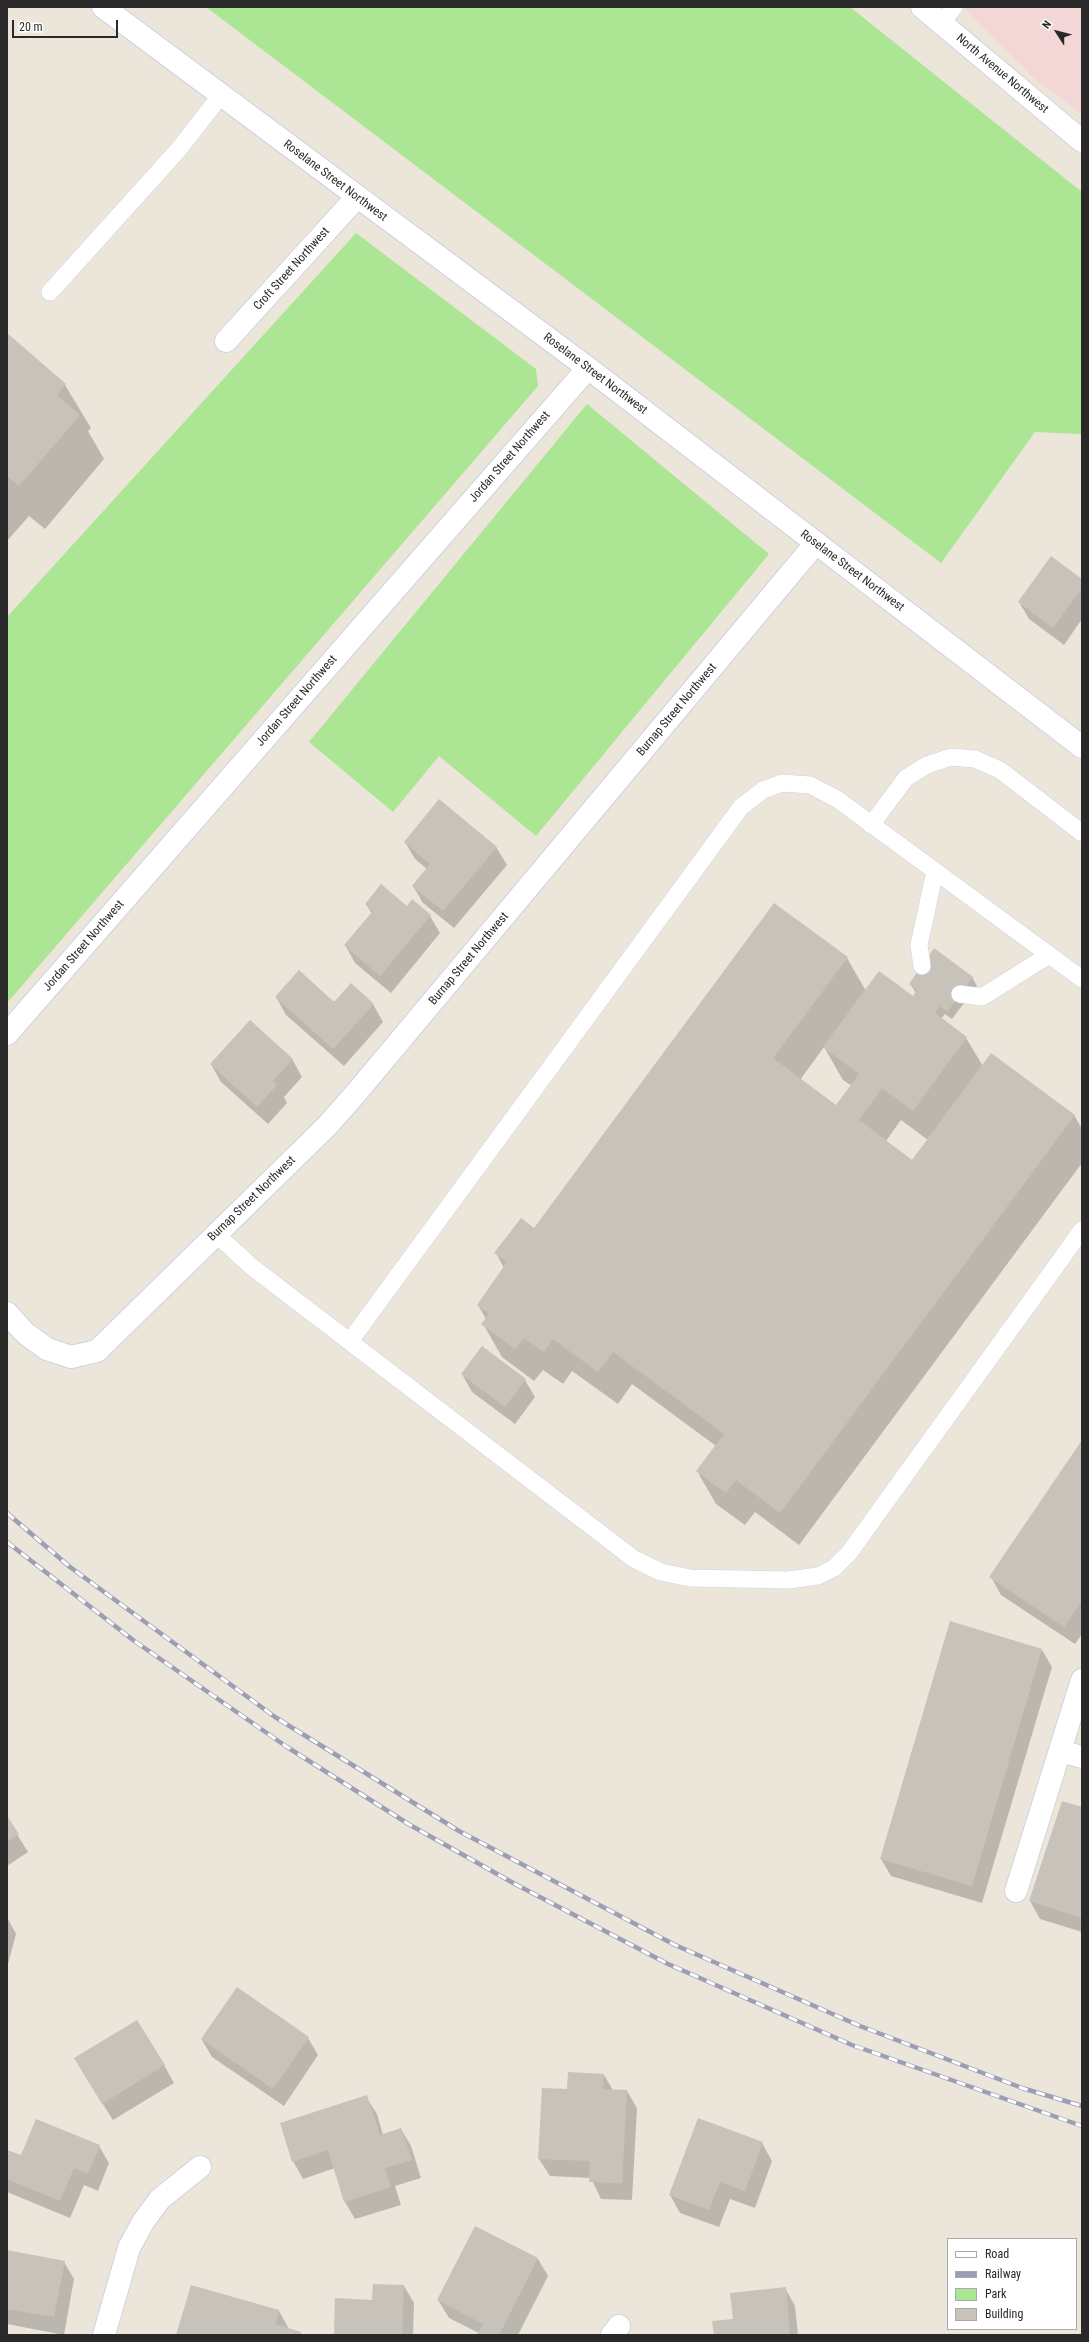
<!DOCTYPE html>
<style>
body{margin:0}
#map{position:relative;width:1089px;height:2342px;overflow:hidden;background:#ece5da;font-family:"Roboto Condensed",sans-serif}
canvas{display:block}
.frame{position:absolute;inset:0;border:8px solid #292929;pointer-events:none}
.legend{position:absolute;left:947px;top:2238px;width:130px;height:92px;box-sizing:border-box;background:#fff;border:1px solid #a9a9a9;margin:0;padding:5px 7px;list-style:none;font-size:12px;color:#292929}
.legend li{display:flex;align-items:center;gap:8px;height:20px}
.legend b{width:20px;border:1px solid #a9a9a9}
.north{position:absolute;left:1037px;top:12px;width:40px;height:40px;-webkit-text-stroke:3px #fff;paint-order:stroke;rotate:306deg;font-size:11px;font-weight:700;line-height:16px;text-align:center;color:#292929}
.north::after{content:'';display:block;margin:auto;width:14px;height:18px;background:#292929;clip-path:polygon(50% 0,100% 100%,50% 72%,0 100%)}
.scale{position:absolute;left:12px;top:20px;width:106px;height:18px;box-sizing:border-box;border:2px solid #292929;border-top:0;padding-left:5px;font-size:12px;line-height:14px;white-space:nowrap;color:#292929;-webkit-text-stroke:3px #fff;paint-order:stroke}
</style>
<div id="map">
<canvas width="1089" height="2342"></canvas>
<div class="frame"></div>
<ul class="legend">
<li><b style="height:5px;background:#fff"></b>Road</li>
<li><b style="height:5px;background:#9c9fb4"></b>Railway</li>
<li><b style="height:11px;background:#ace594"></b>Park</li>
<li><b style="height:11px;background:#c7c2ba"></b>Building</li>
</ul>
<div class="north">N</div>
<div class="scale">20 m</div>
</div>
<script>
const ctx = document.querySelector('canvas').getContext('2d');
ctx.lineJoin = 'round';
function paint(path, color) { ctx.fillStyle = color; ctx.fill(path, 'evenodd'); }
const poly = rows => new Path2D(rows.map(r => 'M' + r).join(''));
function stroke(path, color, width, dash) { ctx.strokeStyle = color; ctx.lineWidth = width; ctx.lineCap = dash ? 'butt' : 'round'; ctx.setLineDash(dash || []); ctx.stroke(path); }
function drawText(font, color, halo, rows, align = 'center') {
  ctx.font = font + ' "Roboto Condensed",sans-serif'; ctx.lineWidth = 3; ctx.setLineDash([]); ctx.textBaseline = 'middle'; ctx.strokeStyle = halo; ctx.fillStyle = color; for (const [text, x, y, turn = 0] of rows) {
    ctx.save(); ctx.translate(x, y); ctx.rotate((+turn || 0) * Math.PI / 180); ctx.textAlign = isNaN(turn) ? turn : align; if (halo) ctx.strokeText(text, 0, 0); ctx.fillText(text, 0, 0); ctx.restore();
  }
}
paint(poly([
 [963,7,1082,7,1082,114,1035,79]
]), '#f3d6d6');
paint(poly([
 [206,7,850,7,1082,192,1082,434,1035,432,941,563],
 [356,233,536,369,538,386,7,1003,7,617],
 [587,404,769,554,536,836,439,756,393,812,309,742]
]), '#ace594');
paint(poly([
 [7,335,65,385,91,428,88,431,104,459,45,529,29,516,7,541],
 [1082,580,1082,619,1064,645,1029,619,1019,602],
 [405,842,496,847,507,865,454,928,423,903,413,886,427,869,415,859],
 [366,904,430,916,440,933,391,993,355,963,345,945,372,914],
 [847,958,866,991,916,1000,916,993,910,984,972,977,977,986,952,1019,945,1014,941,1019,966,1038,983,1066,1074,1115,1082,1129,1082,1163,799,1545,755,1512,745,1525,716,1504,697,1471,716,1446,632,1384,618,1404,572,1371,563,1384,543,1370,534,1381,502,1357,483,1324,486,1319,478,1305,504,1268,496,1253,534,1229],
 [824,1047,843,1080,852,1086,836,1107,800,1080],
 [901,1120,928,1140,912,1161,886,1141],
 [276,997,373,1004,383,1022,344,1066,286,1015],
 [292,1059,302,1077,284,1097,287,1103,268,1124,221,1082,211,1064],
 [462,1374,525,1380,535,1397,515,1424,472,1392],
 [1082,1441,1082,1634,1075,1644,1001,1595,991,1577],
 [1042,1650,1052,1667,982,1903,891,1876,881,1859],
 [1082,1808,1082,1932,1040,1919,1030,1901],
 [7,1818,28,1852,7,1866],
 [7,1917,16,1934,7,1968],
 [308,2038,318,2055,284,2106,212,2057,202,2040],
 [164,2065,174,2083,113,2120,85,2076],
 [604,2075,613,2090,627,2091,637,2108,632,2200,601,2199,591,2178,550,2176,539,2159,568,2090],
 [366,2097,377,2114,383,2135,401,2129,411,2146,421,2178,395,2186,401,2205,355,2219,345,2202,335,2168,303,2179,293,2161],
 [762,2143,772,2161,755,2208,730,2199,719,2227,680,2213,670,2195],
 [99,2146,109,2163,98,2191,84,2185,70,2218,7,2192,7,2151,22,2157],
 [7,2251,64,2262,74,2279,64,2335,7,2324],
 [538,2259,548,2276,518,2335,478,2335,479,2333,449,2318,438,2300],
 [192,2286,279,2311,289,2329,300,2332,302,2335,177,2335],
 [404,2286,414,2303,413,2335,335,2335,373,2301],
 [785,2288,795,2306,798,2335,715,2335,734,2320]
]), '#0003');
paint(poly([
 [7,333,66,384,57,395,80,415,19,486,7,476],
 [1051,556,1082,579,1082,588,1053,628,1018,602],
 [439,799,497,847,443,911,412,886,430,864,404,842],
 [381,884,407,906,412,899,431,915,380,976,344,945,373,911,365,904],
 [774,903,848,957,773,1058,836,1105,859,1074,823,1047,879,971,913,996,917,990,909,984,934,948,973,977,947,1012,940,1006,935,1013,967,1037,913,1111,882,1088,859,1120,912,1160,991,1053,1075,1115,780,1513,736,1480,726,1493,696,1471,724,1434,613,1352,598,1372,553,1339,544,1352,524,1338,515,1349,481,1324,489,1314,477,1305,507,1262,494,1253,521,1218,534,1228],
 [299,970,334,1002,351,983,374,1004,333,1049,275,997],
 [250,1020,293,1059,273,1081,277,1085,257,1107,210,1064],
 [482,1346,526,1379,505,1407,461,1374],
 [1082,1440,1082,1601,1064,1627,989,1577],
 [950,1621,1042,1649,972,1886,880,1859],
 [1062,1801,1082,1807,1082,1918,1029,1901],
 [7,1816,19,1834,7,1842],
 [237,1987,309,2037,273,2089,201,2039],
 [137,2020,165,2065,102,2104,74,2058],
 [568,2072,604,2074,603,2089,627,2090,622,2183,589,2182,590,2161,538,2159,542,2088,567,2089],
 [367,2095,380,2135,401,2128,412,2160,385,2168,391,2187,344,2202,328,2150,292,2162,280,2123],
 [698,2118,763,2142,745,2191,720,2182,709,2210,669,2195],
 [36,2119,100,2145,88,2174,74,2168,60,2201,7,2179,7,2150,21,2155],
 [475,2226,538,2258,499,2335,477,2335,483,2324,437,2300],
 [7,2250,65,2261,54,2317,7,2309],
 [373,2284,404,2285,402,2335,334,2335,335,2298,372,2300],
 [191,2285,279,2310,275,2324,301,2332,300,2335,176,2335],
 [786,2287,790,2335,714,2335,712,2321,733,2319,730,2293]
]), '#c7c2ba');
const lane = poly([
 [942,23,954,7],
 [50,292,179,149,221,95],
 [871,825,906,778,927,765,951,757,975,759,1000,770,1082,833],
 [922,966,919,945,935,871],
 [960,994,982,997,1049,955],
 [216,1234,252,1267,634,1559,661,1572,690,1578,788,1580,818,1576,834,1568,849,1553,1082,1230],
 [350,1341,741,807,763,790,782,783,810,785,837,799,1082,979]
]);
const street = poly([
 [103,7,588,368,1082,747],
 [922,7,1082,141],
 [226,341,357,197],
 [7,1034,588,368],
 [7,1313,25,1333,47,1349,71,1357,97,1351,327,1126,357,1092,816,543],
 [1060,1751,1082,1757],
 [1016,1891,1082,1680],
 [104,2335,129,2248,143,2222,160,2199,200,2167],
 [612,2335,619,2326]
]);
stroke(lane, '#cfd2e2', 18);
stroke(street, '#cfd2e2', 24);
stroke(lane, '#fff', 17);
stroke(street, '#fff', 22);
const rail = poly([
 [7,1513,70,1567,275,1717,459,1831,675,1945,860,2026,1022,2088,1082,2106],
 [7,1542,133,1640,287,1747,410,1825,515,1884,668,1964,852,2045,1082,2126]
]);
stroke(rail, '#9c9fb4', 4.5);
stroke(rail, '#fff', 3, [9]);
drawText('12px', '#292929', '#fff', [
 ["North Avenue Northwest",1002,74,40],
 ["Roselane Street Northwest",335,181,37],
 ["Croft Street Northwest",292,269,-48],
 ["Roselane Street Northwest",595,374,37],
 ["Jordan Street Northwest",510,457,-49],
 ["Roselane Street Northwest",852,571,37],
 ["Jordan Street Northwest",297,701,-49],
 ["Burnap Street Northwest",677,710,-50],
 ["Jordan Street Northwest",84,946,-49],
 ["Burnap Street Northwest",469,959,-50],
 ["Burnap Street Northwest",252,1199,-44]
]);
</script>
